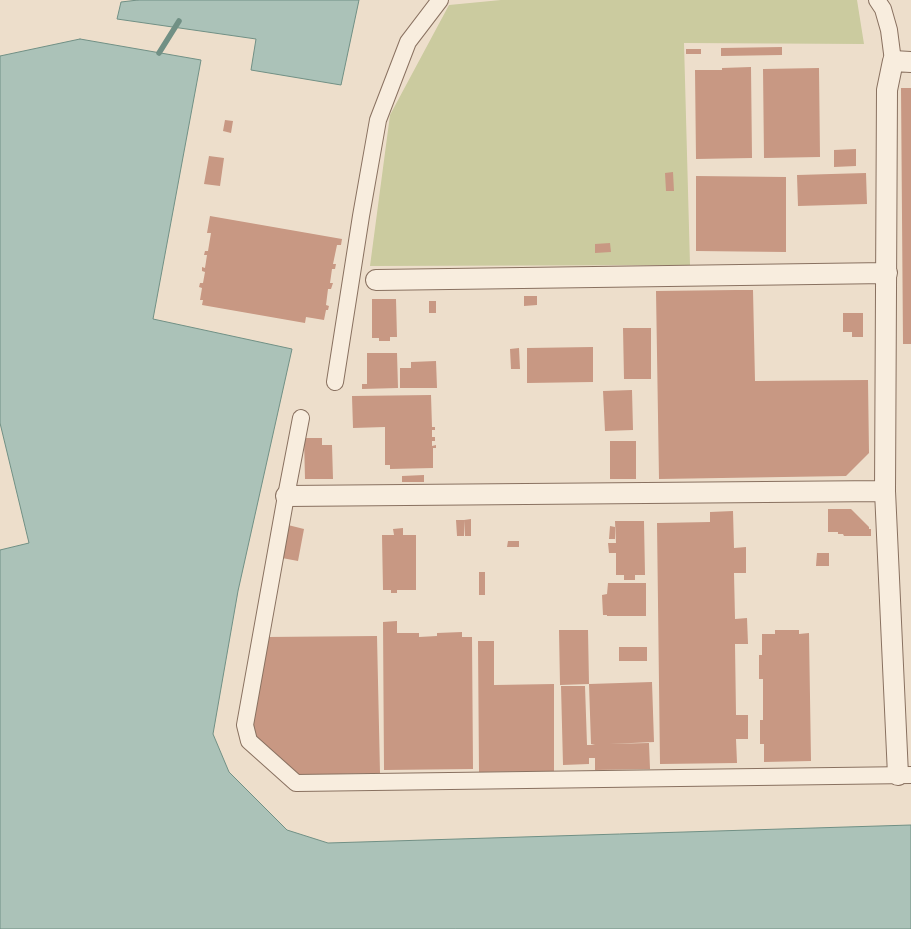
<!DOCTYPE html>
<style>
body{margin:0}
canvas{display:block;background:#eddecb}
</style>
<canvas width="911" height="929"></canvas>
<script>
const ctx = document.querySelector('canvas').getContext('2d');
ctx.lineJoin = 'round';
function paint(path, color) { ctx.fillStyle = color; ctx.fill(path, 'evenodd'); }
const poly = rows => new Path2D(rows.map(r => 'M' + r).join(''));
function stroke(path, color, width, dash) { ctx.strokeStyle = color; ctx.lineWidth = width; ctx.lineCap = dash ? 'butt' : 'round'; ctx.setLineDash(dash || []); ctx.stroke(path); }
paint(poly([
 [501,0,857,0,864,44,684,43,690,265,370,266,390,115,449,5]
]), '#cbcb9f');
const water = poly([
 [138,0,359,0,341,85,251,70,256,39,117,19,121,2,138,0],
 [80,39,201,60,153,319,292,349,238,591,213,734,229,772,287,830,328,843,911,825,911,929,0,929,0,550,29,543,0,423,0,56,80,39]
]);
paint(water, '#abc2b8');
stroke(water, '#719085', 1);
stroke(poly([
 [159,53,179,21]
]), '#719085', 5.5);
paint(poly([
 [782,47,782,55,721,56,721,48],
 [686,49,701,49,701,54,686,54],
 [751,67,752,158,696,159,695,70,722,70,722,68],
 [819,68,820,157,764,158,763,69],
 [901,88,911,88,911,344,903,344],
 [225,120,233,121,231,133,223,131],
 [856,149,856,166,834,167,834,150],
 [209,156,224,158,220,186,204,184],
 [673,172,674,191,666,191,665,173],
 [866,173,867,204,798,206,797,175],
 [696,176,786,177,786,252,696,251],
 [210,216,342,239,341,245,337,245,333,264,336,264,335,269,332,269,330,283,333,283,331,289,328,289,326,305,329,306,328,310,326,310,324,320,306,317,305,323,202,305,203,300,200,300,202,288,199,287,200,283,203,283,205,272,202,271,202,267,205,268,207,255,204,255,205,251,208,251,211,233,207,233],
 [610,243,611,252,595,253,595,244],
 [736,290,753,290,755,381,868,380,869,453,846,476,659,479,656,291],
 [524,296,537,296,537,305,524,306],
 [372,299,396,299,397,337,390,337,390,341,379,341,379,338,372,338],
 [429,301,436,301,436,313,429,313],
 [843,313,863,313,863,337,852,337,852,332,843,332],
 [623,328,651,328,651,379,624,379],
 [593,347,593,382,527,383,527,348],
 [519,348,520,369,511,369,510,349],
 [367,353,397,353,398,388,362,389,362,384,367,384],
 [436,361,437,388,400,388,400,368,411,368,411,362],
 [632,390,633,430,605,431,603,391],
 [431,395,432,427,435,427,435,430,432,430,432,437,435,437,435,441,432,441,432,446,436,445,436,448,433,448,433,468,390,469,390,465,385,465,385,427,353,428,352,396],
 [304,438,322,438,322,445,332,445,333,479,305,479],
 [610,441,636,441,636,479,610,479],
 [424,475,424,482,402,482,402,476],
 [828,509,851,509,869,527,869,529,871,529,871,536,844,536,843,534,838,534,838,532,828,532],
 [733,511,734,548,746,547,746,573,734,573,735,619,747,618,748,644,735,644,736,715,748,715,748,739,736,739,737,763,660,764,657,523,710,522,710,512],
 [471,519,471,536,465,536,464,520],
 [456,520,464,520,464,536,457,536],
 [615,521,644,521,645,575,635,575,635,580,624,580,624,575,616,575,616,553,609,553,608,543,616,543],
 [288,525,304,529,298,561,282,558],
 [610,526,615,527,615,539,609,539],
 [403,528,403,535,416,535,416,590,397,590,397,593,391,593,391,590,383,590,382,535,394,535,393,529],
 [508,541,519,541,519,547,507,547],
 [817,553,829,553,829,566,816,566],
 [479,572,485,572,485,595,479,595],
 [608,583,646,583,646,616,607,616,607,615,603,615,602,595,607,594],
 [397,621,397,633,419,633,419,637,437,636,437,633,462,632,462,637,472,637,473,769,384,770,383,622],
 [559,630,588,630,589,684,560,685],
 [775,630,799,630,799,634,809,633,811,761,764,762,764,744,760,744,760,720,763,720,763,679,759,679,759,655,762,655,762,634,775,634],
 [377,636,380,773,295,775,248,732,266,637],
 [478,641,494,641,494,685,554,684,554,771,479,772],
 [619,647,647,647,647,661,619,661],
 [652,682,654,742,609,744,649,743,650,769,595,770,595,758,589,758,589,764,563,765,561,686,585,686,587,745,595,745,591,744,589,684]
]), '#c89883');
const minor = poly([
 [877,0,883,9,889,30,893,61],
 [335,382,361,216,378,120,408,42,440,0],
 [301,418,286,496,245,725,249,741,296,783,911,775]
]);
const tertiary = poly([
 [376,280,887,273],
 [286,496,885,491],
 [898,775,885,491,887,90,893,61,911,62]
]);
stroke(minor, '#897160', 18);
stroke(tertiary, '#897160', 22);
stroke(minor, '#f8edde', 16);
stroke(tertiary, '#f8edde', 20);
</script>
